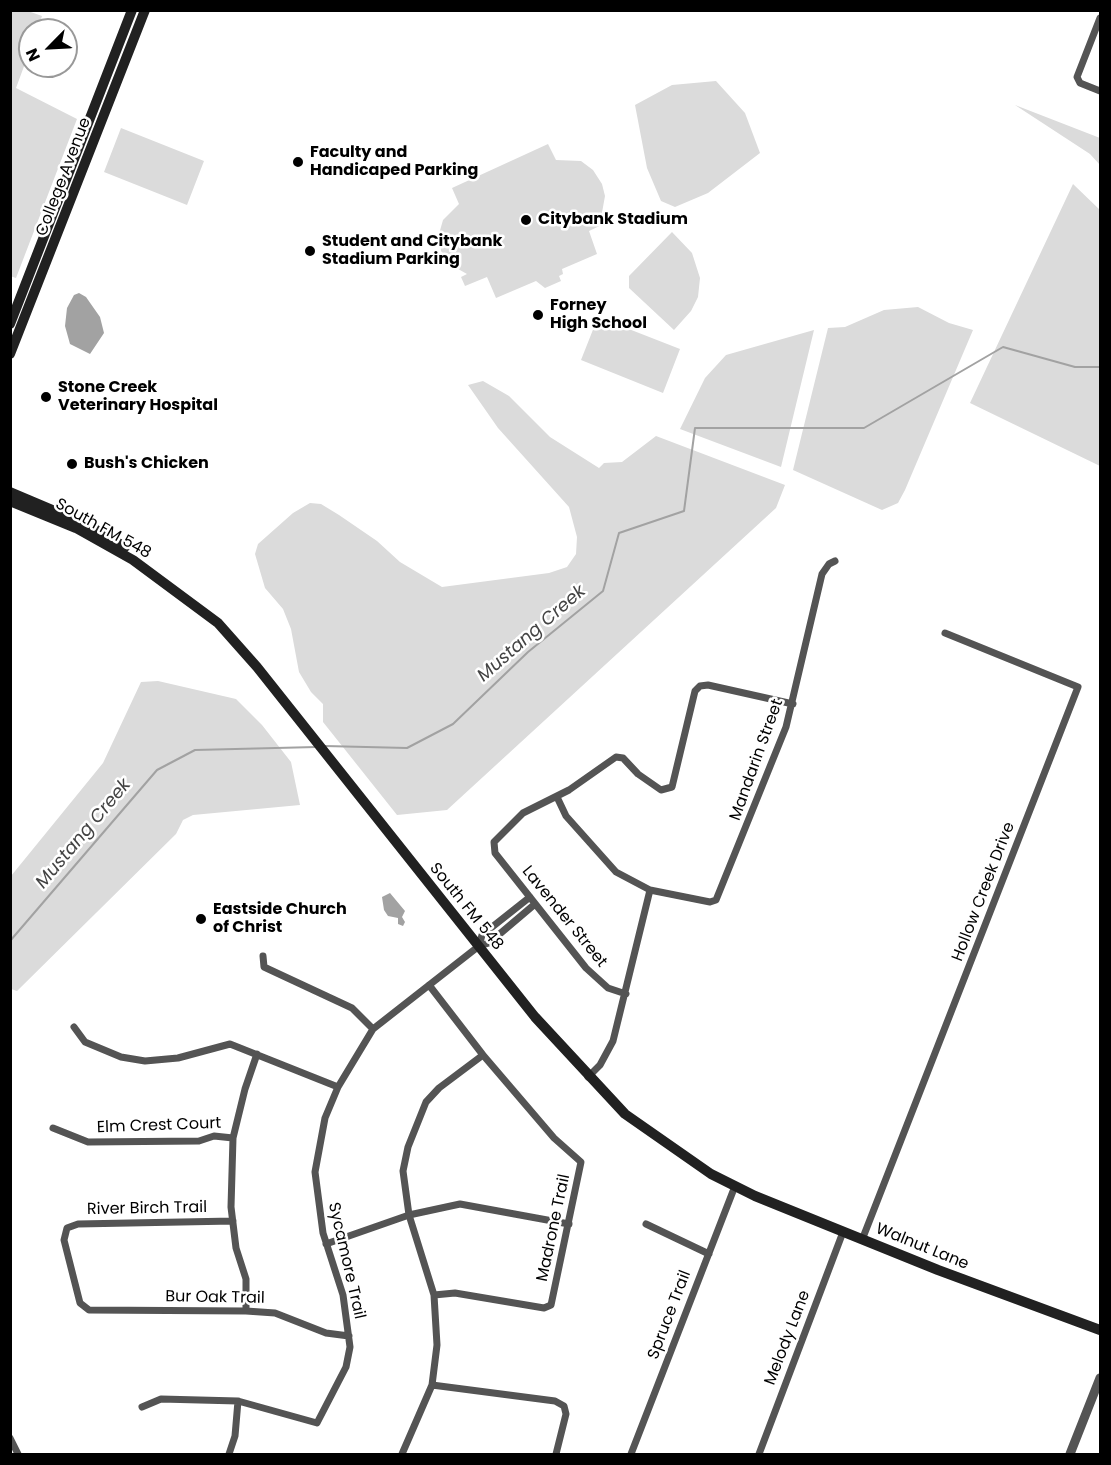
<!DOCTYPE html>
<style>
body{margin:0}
#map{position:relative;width:1111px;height:1465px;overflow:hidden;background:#fff;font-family:Poppins,sans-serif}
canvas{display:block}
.frame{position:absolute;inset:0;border:12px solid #000;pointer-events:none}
.north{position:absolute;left:18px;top:18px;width:60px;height:60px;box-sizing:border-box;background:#fff;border:2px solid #999;border-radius:50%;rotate:246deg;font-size:16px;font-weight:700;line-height:24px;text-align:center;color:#000}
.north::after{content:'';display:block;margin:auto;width:21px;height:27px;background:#000;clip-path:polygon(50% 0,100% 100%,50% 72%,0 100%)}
</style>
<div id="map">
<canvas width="1111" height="1465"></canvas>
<div class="frame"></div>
<div class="north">N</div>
</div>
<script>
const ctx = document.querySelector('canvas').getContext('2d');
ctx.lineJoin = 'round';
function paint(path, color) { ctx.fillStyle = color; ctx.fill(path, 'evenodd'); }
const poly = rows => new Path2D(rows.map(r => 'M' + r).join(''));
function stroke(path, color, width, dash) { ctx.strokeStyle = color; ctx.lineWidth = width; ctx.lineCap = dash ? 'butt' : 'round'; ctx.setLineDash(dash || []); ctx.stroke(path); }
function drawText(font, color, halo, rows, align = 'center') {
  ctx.font = font + ' Poppins,sans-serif'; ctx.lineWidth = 5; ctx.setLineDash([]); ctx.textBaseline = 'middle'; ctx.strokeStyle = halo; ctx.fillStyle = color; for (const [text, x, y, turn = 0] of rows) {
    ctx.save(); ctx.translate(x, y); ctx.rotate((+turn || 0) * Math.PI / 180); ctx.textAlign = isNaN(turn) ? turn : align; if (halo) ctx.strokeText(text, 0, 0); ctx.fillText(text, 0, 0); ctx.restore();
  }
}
paint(poly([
 [10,11,28,11,42,16,37,30,30,30,30,50,16,88,77,119,16,278,10,276],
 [716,81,745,113,760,153,708,193,675,207,661,201,647,168,635,105,672,85],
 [1015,105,1100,138,1100,165,1090,154],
 [121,128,204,161,187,205,104,172],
 [548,144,556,160,581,161,593,170,602,184,605,196,601,218,608,215,610,221,589,231,597,254,562,269,563,274,559,276,561,281,545,288,536,281,496,298,487,277,465,286,461,277,467,274,451,265,441,251,439,234,443,220,459,204,452,188],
 [1073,184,1100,210,1100,466,970,403],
 [672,232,692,253,700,278,698,297,691,311,674,330,629,288,629,276],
 [918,307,949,323,973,330,905,490,898,503,882,510,793,470,828,328,845,327,884,310],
 [598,317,680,349,663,393,581,360],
 [814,330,781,467,680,429,705,378,726,355],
 [483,381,509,396,550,437,599,468,604,463,622,462,656,436,785,485,776,508,447,810,397,815,323,722,323,704,311,692,299,672,291,629,283,609,265,588,255,554,258,544,293,513,310,503,321,504,339,515,377,541,400,562,442,587,549,573,567,567,576,554,577,537,569,507,498,428,468,385],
 [158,681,236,699,262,725,291,762,300,805,193,815,183,820,176,834,17,991,11,989,11,876,103,763,141,682]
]), '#dbdbdb');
paint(poly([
 [79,293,86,297,100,317,104,333,90,354,70,344,65,326,67,308,74,295],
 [390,893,405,911,402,917,405,922,403,926,398,924,398,918,388,916,384,910,382,897]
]), '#a2a2a2');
stroke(poly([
 [325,746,407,748,453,724,528,652,603,591,619,533,684,511,695,428,864,428,1003,347,1075,367,1100,367],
 [10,941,157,770,195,750,316,747]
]), '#a2a2a2', 2);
stroke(poly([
 [1100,18,1077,77,1080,83,1100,91],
 [557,797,566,816,616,872,650,890,710,902,716,900,786,727,822,574,829,564,835,561],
 [479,946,482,935,530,897],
 [263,956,264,967,352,1008,373,1029],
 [429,985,483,1055,554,1138,581,1162,551,1305,544,1308,455,1293,434,1295],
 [626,994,608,988,586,968,495,853,494,842,523,813,569,790,616,757,623,758,638,774,661,790,672,787,695,691,700,686,708,685,793,704],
 [74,1027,85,1042,121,1057,145,1061,178,1058,230,1044,338,1087],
 [588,1077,600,1065,613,1041,650,890],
 [53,1128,88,1142,199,1141,214,1136,233,1138],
 [233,1221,78,1224,67,1228,64,1240,80,1303,89,1310,246,1311,275,1313,326,1333,349,1336],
 [646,1224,709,1254],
 [862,1240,1078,687,945,633],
 [326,1244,409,1215,460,1204,569,1224],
 [246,1311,246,1279,236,1248,231,1207,233,1138,245,1089,257,1054],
 [432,1385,555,1401,564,1406,566,1414,556,1454],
 [142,1407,161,1399,238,1401,317,1423,346,1367,350,1347,343,1295,323,1233,315,1172,325,1118,338,1087,373,1029,479,946,489,943,535,904],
 [10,1438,18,1454],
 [229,1454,235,1436,238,1401],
 [402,1454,432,1385,437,1345,434,1295,409,1215,403,1171,408,1147,426,1102,439,1088,483,1055],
 [631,1454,735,1186],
 [759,1454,843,1232]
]), '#545454', 7);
stroke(poly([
 [1070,1454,1100,1378]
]), '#545454', 9);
stroke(poly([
 [10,324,132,10],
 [10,354,145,10],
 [10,492,88,525,125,547],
 [10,501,76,528,133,560,218,623,257,667,535,1017,625,1114,711,1174,755,1196,938,1270,1100,1330]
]), '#212121', 10);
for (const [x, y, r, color] of [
 [298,162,6,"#000"],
 [526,220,6,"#000"],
 [310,251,6,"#000"],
 [538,315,6,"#000"],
 [46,397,6,"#000"],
 [72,464,6,"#000"],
 [201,919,6,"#000"]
]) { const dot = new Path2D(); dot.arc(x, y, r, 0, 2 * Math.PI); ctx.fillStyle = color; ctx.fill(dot); stroke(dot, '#fff', 2); }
drawText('bold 16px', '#000', '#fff', [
 ["Faculty and",310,153],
 ["Handicaped Parking",310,171],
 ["Citybank Stadium",538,220],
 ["Student and Citybank",322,242],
 ["Stadium Parking",322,260],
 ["Forney",550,306],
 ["High School",550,324],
 ["Stone Creek",58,388],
 ["Veterinary Hospital",58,406],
 ["Bush's Chicken",84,464],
 ["Eastside Church",213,910],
 ["of Christ",213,928]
], 'left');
drawText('16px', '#000', '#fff', [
 ["College Avenue",64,177,-69],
 ["South FM 548",103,529,29],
 ["Mandarin Street",757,760,-70],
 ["Hollow Creek Drive",984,892,-69],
 ["South FM 548",466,907,51],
 ["Lavender Street",564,917,51],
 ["Elm Crest Court",159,1126,-2],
 ["River Birch Trail",147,1209,-1],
 ["Madrone Trail",554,1228,-78],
 ["Walnut Lane",922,1247,22],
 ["Sycamore Trail",346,1261,77],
 ["Bur Oak Trail",215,1298,1],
 ["Spruce Trail",670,1315,-69],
 ["Melody Lane",788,1338,-69]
]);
drawText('italic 18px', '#434343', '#fff', [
 ["Mustang Creek",532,634,-41],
 ["Mustang Creek",84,834,-50]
]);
</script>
